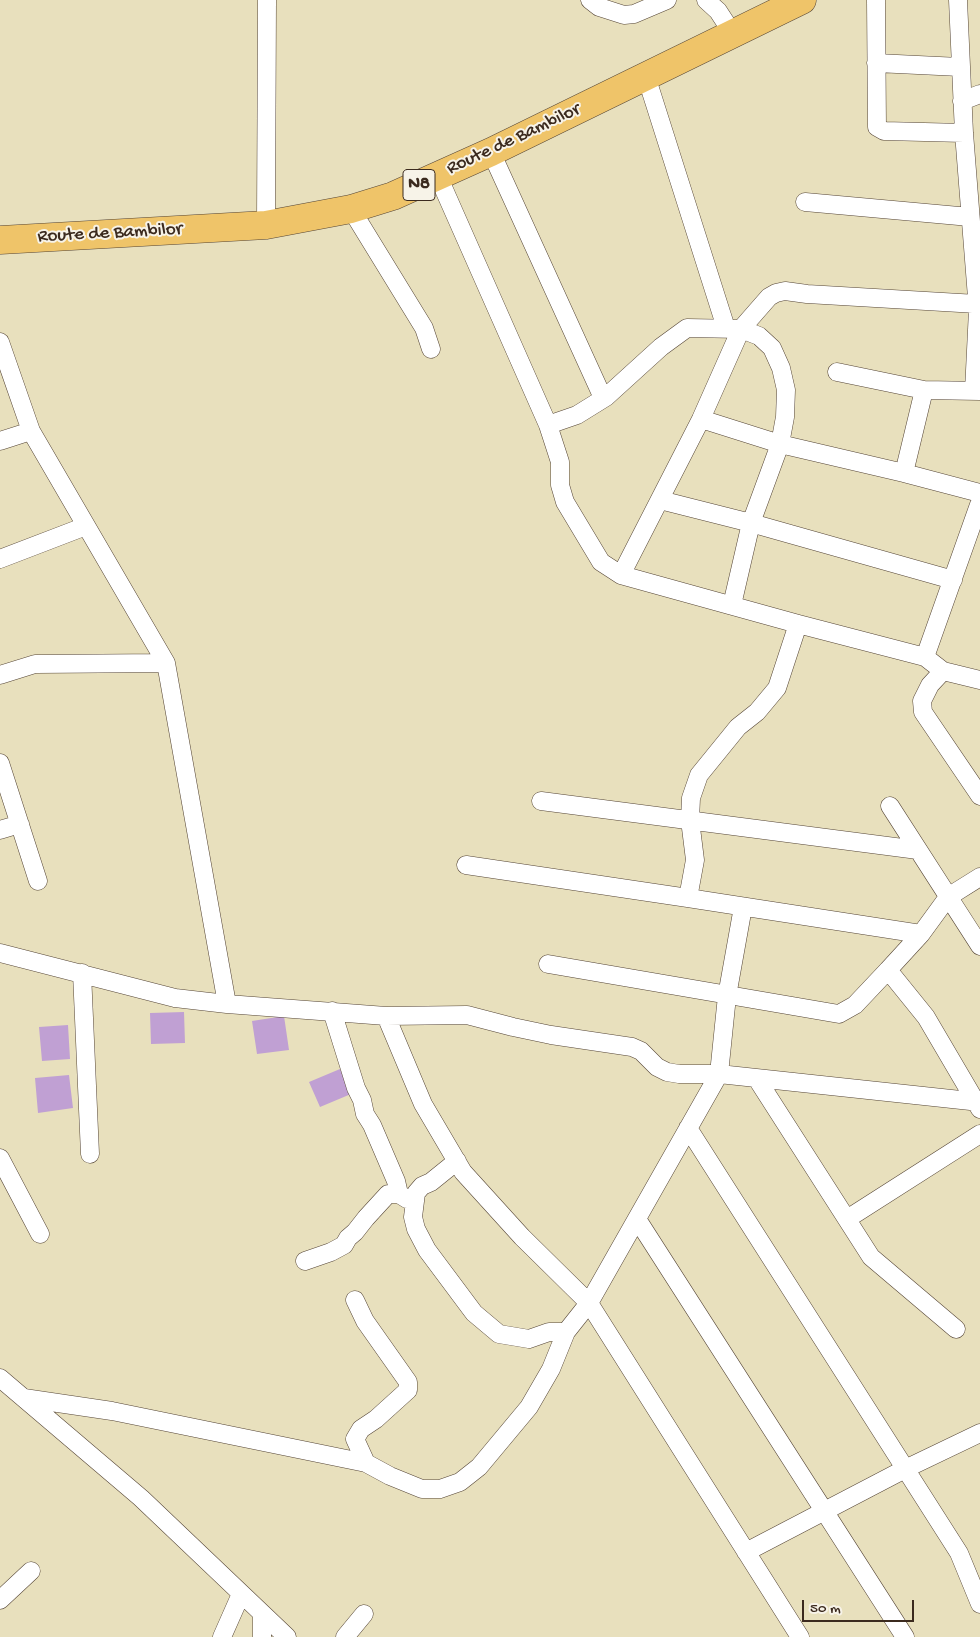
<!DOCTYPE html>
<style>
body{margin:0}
#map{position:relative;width:980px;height:1637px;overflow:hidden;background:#e8e0bd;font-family:"Gochi Hand",sans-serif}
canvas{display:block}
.scale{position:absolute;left:802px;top:1600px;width:112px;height:22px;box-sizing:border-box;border:2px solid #3b2a1e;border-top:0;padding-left:6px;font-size:15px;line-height:18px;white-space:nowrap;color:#3b2a1e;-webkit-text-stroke:4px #f7f3e8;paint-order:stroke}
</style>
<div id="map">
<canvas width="980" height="1637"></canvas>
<div class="scale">50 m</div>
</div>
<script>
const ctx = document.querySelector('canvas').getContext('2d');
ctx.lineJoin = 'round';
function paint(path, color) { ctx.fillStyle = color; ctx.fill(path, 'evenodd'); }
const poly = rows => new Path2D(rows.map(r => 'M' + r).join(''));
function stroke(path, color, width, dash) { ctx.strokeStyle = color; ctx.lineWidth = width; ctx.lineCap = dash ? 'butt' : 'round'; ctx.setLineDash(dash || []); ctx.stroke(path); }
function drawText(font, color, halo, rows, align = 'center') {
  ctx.font = font + ' "Gochi Hand",sans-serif'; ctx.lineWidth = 4; ctx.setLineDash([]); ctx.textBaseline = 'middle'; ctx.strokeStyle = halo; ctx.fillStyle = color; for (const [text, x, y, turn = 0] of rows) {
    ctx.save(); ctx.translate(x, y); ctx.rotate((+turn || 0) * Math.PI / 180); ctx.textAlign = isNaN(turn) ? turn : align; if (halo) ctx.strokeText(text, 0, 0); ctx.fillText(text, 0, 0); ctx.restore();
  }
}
paint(poly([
 [184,1012,185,1043,151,1044,150,1013],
 [284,1016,289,1050,257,1054,252,1021],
 [68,1025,70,1059,42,1061,39,1027],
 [340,1069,351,1094,320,1107,309,1082],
 [69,1075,73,1108,38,1113,35,1078]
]), '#c0a0d3');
const minor = poly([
 [590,0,599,7,624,15,634,14,667,0],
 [706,0,718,11,733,34],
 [876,0,877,127,884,131,964,133],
 [958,0,964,133,978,310,974,391],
 [876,63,960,67],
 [646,76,726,328],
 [962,101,980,94],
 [491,152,603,398],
 [438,176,548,425],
 [805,202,970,217],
 [351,209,424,328,431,349],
 [266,225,267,0],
 [977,304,807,294,785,291,776,293,769,297,741,329,687,328,661,347,606,397,577,415,548,425,560,462,560,485,565,502,601,562,621,575,798,624,925,657,943,671,980,680],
 [0,342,31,431,166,663,227,1004],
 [837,372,924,390,980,391],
 [701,419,780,444,904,473,980,493],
 [0,441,31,431],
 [904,473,924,390],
 [660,500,751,523,953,580],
 [0,559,86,526],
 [621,575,701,419,741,329,759,336,772,348,781,368,786,390,785,417,780,444,751,523,732,605],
 [925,657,980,502],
 [943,671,930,685,922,701,923,712,980,796],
 [0,675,35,664,166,663],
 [0,763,38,881],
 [541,801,918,850],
 [890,806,980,946],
 [0,830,20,824],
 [466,865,688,898,921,934],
 [688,898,695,860,690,820,691,798,699,775,738,727,757,712,777,688,798,624],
 [0,953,175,998,227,1004,386,1016,467,1015,513,1027,551,1035,632,1047,641,1051,657,1067,667,1072,679,1074,719,1074,980,1102],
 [548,964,839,1014,855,1005,888,970],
 [82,973,90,1154],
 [332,1011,356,1088,362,1100,365,1114,372,1125,396,1181,399,1194],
 [386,1016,423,1104,463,1172,522,1237,589,1303,800,1637],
 [757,1079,871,1257,956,1329],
 [980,1109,926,1017,888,970,921,934,948,897,980,877],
 [688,1128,959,1553,980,1604],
 [0,1158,40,1234],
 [457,1161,431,1182,422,1186,416,1193,413,1217,416,1229,427,1250,474,1313,499,1334,529,1339,549,1332,566,1332],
 [637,1219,905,1637],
 [847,1219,980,1134],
 [305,1261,331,1252,344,1245,348,1238,355,1232,366,1218,388,1194,399,1194,407,1199],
 [355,1300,365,1321,408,1382,408,1390,376,1419,361,1429,355,1439,366,1463],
 [0,1378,141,1498,287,1637],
 [24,1398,112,1411,366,1463,390,1476,422,1489,440,1489,460,1482,479,1467,529,1407,551,1369,566,1332,589,1303,719,1074,727,996,743,907],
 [746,1552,905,1469,980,1433],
 [0,1600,31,1571],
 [222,1637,241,1594],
 [262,1637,262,1614],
 [345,1637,364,1614]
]);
const primary = poly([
 [0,240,266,225,351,209,393,196,491,152,802,0]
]);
stroke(minor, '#554536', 19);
stroke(primary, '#554536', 29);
stroke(minor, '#fff', 18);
stroke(primary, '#efc469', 28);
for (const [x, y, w] of [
 [419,185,32]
]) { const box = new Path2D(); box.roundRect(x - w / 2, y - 15.5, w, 31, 4); ctx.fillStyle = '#f7f3e8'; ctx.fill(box); stroke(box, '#3b2a1e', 1); }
drawText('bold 18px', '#3b2a1e', null, [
 ["N8",419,185]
]);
drawText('19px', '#3b2a1e', '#f7f3e8', [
 ["Route de Bambilor",514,140,-25],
 ["Route de Bambilor",110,234,-3]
]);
</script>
